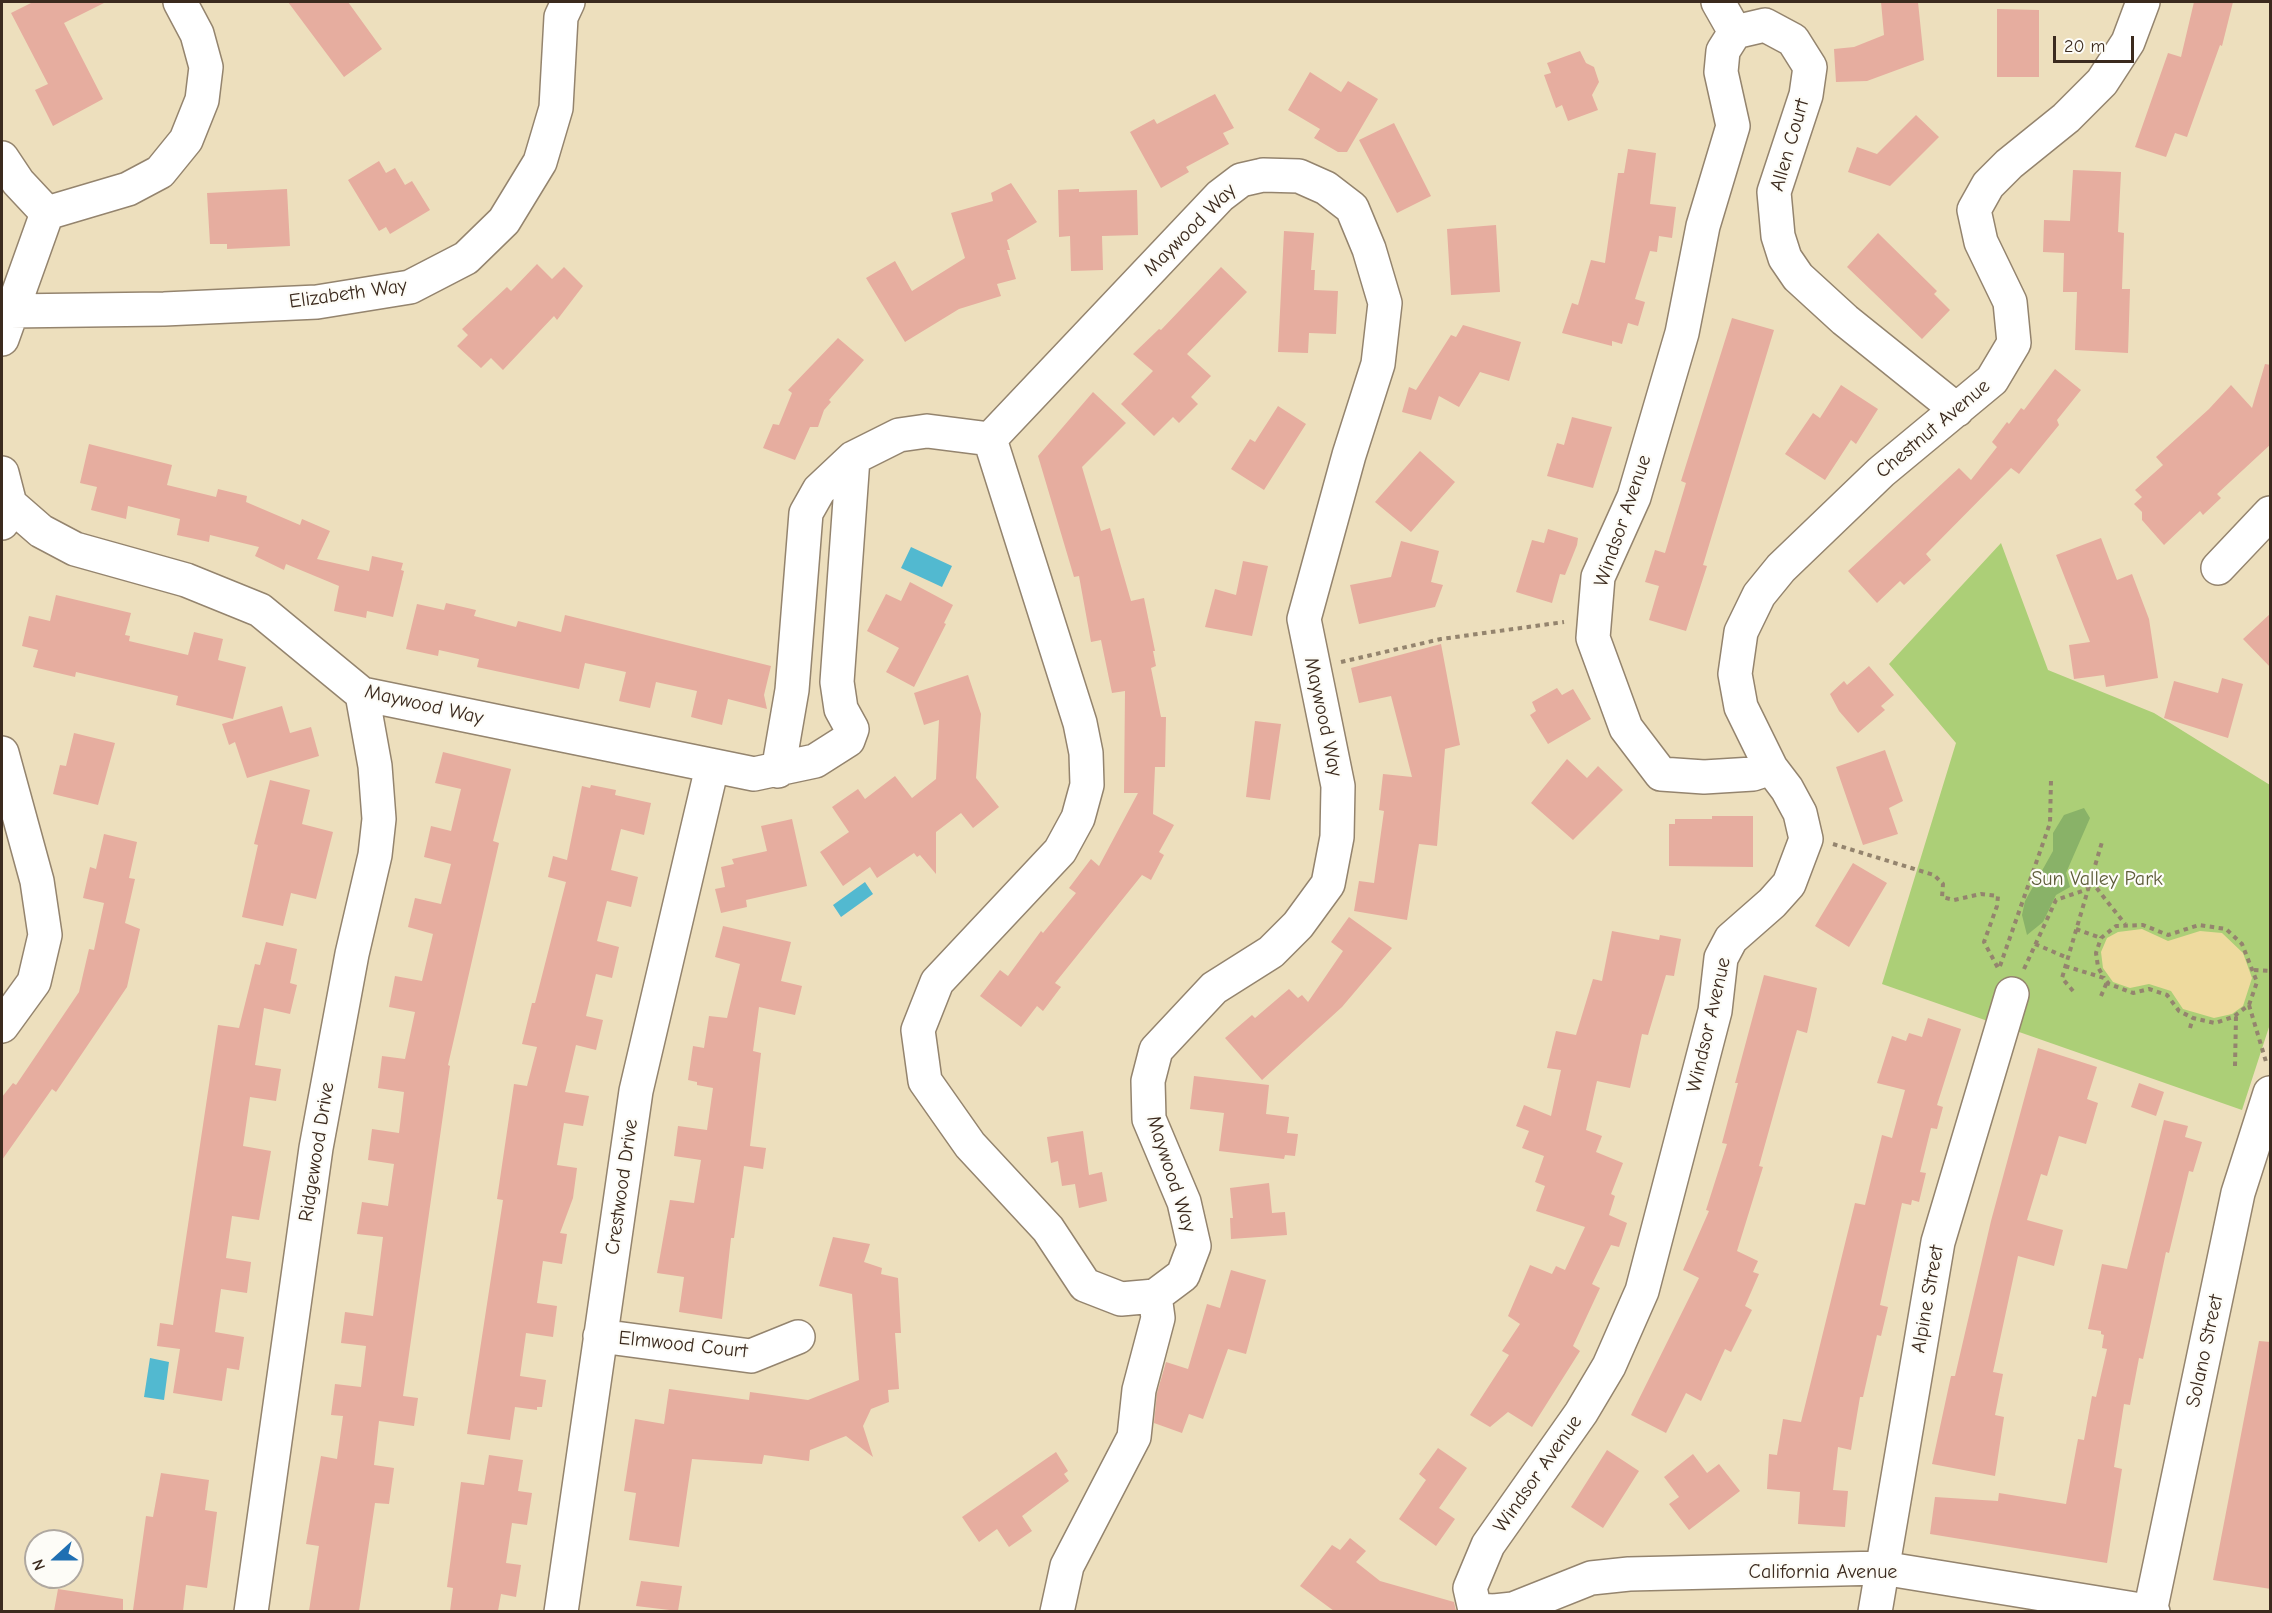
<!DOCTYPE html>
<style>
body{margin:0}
#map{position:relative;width:2272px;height:1613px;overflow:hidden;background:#eddfbd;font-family:"Comic Neue",sans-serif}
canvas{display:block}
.frame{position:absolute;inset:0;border:3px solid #3b2a1e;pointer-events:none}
.north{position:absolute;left:24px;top:1529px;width:60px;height:60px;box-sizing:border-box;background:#fdfcf7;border:2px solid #afa8a0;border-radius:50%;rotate:249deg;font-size:16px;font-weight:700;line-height:24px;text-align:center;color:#3b2a1e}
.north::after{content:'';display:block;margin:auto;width:21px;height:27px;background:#1f6fb2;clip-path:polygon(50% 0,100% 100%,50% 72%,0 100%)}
.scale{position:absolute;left:2053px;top:36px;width:81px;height:27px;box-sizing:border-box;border:3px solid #3b2a1e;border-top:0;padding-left:8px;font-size:18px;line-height:21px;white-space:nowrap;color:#3b2a1e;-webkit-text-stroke:4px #fdfcf7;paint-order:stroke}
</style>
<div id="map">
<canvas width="2272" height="1613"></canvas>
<div class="frame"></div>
<div class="north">N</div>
<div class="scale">20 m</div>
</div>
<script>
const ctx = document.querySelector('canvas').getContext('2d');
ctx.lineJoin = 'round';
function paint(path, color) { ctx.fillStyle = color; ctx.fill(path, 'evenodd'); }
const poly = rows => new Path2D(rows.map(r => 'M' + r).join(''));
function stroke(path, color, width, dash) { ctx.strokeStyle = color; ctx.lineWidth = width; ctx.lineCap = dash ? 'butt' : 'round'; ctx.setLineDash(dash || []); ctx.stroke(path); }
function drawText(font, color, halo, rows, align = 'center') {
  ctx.font = font + ' "Comic Neue",sans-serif'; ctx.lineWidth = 4.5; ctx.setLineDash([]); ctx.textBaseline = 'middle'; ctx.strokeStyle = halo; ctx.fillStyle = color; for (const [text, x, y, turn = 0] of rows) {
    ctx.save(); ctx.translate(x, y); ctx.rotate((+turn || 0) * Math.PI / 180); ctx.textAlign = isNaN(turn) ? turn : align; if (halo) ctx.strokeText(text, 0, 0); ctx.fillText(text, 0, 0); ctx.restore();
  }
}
paint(poly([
 [2001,543,2048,670,2154,713,2270,785,2270,1024,2242,1110,1882,984,1956,743,1889,664]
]), '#accf77');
paint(poly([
 [2084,808,2090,818,2066,873,2070,887,2056,895,2043,922,2027,935,2022,915,2025,901,2053,851,2053,833,2064,815]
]), '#89b268');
paint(poly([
 [2142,929,2168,941,2200,931,2222,933,2243,953,2252,978,2243,1006,2232,1014,2214,1018,2183,1009,2171,991,2149,984,2130,988,2113,982,2103,968,2101,952,2107,938,2118,932]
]), '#eeda9e');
paint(poly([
 [911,547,952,566,942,587,901,568],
 [865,882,873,894,841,917,833,905],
 [150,1358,169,1362,164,1400,144,1397]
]), '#52b9d0');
paint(poly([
 [33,2,106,2,64,23,103,99,53,126,35,90,48,84,11,13],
 [288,2,348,2,382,49,344,77],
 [1881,2,1918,2,1924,60,1867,81,1836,82,1834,49,1854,47,1884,35],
 [2194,2,2233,2,2222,46,2220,45,2187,137,2175,133,2166,157,2135,147,2168,53,2181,57],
 [1997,9,2039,10,2039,77,1997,77],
 [1580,51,1586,63,1594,67,1599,82,1592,95,1598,110,1568,121,1562,105,1556,108,1544,75,1551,73,1547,63],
 [1310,72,1341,92,1348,81,1378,99,1347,152,1338,152,1314,138,1320,129,1288,110],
 [1215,94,1234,128,1223,133,1229,144,1186,167,1189,172,1161,188,1130,132,1154,119,1157,124],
 [1916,115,1939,137,1890,186,1848,172,1857,147,1877,154],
 [1394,123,1431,196,1397,213,1359,140],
 [1628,149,1656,153,1650,204,1676,207,1672,238,1659,236,1657,252,1650,251,1635,299,1645,302,1638,326,1628,323,1622,344,1612,341,1612,346,1562,333,1572,303,1578,305,1591,260,1605,263,1618,173,1624,173],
 [379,161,386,173,395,168,405,185,412,181,430,210,390,234,386,227,379,231,348,180],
 [2073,170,2121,172,2118,232,2124,233,2122,289,2130,289,2128,353,2075,350,2077,292,2063,292,2064,253,2043,252,2044,220,2070,221],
 [1011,183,1037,222,1007,240,1010,250,1007,250,1016,279,997,284,1001,296,959,309,905,342,866,278,895,261,912,291,965,258,951,213,993,201,991,193],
 [287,189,290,246,227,249,227,244,210,244,207,193],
 [1079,189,1079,192,1137,190,1138,235,1102,236,1103,270,1071,271,1070,236,1059,237,1058,190],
 [1496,225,1500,292,1451,295,1447,229],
 [1284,231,1314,233,1311,270,1315,270,1314,290,1338,291,1336,334,1309,333,1308,353,1278,352],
 [1878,233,1937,291,1934,294,1950,310,1922,339,1847,267],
 [537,264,552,279,564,267,583,286,557,320,554,316,503,370,491,358,481,368,457,346,468,335,462,329,507,287,511,291],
 [1221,267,1247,292,1187,354,1211,376,1191,397,1198,404,1179,423,1173,417,1154,436,1121,404,1153,371,1133,354,1159,329,1161,330],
 [1732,318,1774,330,1703,565,1707,566,1686,631,1649,620,1659,586,1645,582,1655,550,1665,553,1686,483,1681,481],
 [1463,325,1521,342,1509,381,1480,372,1459,407,1439,396,1431,420,1402,412,1409,387,1416,390,1451,335,1456,337],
 [838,338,864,360,829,400,831,402,824,410,818,427,810,427,795,460,763,448,773,424,779,425,792,393,788,390],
 [2265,364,2271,365,2271,444,2217,494,2221,498,2203,515,2200,511,2164,545,2142,520,2142,512,2134,504,2142,497,2135,490,2163,465,2156,457,2209,409,2231,385,2252,408],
 [2055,369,2081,390,2057,420,2059,425,2019,474,2011,468,1926,554,1931,560,1904,585,1900,581,1877,603,1848,571,1959,468,1971,480,1997,447,1992,442,2007,422,2009,424,2021,408,2024,410],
 [1841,385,1878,409,1856,444,1851,440,1825,480,1785,454,1813,413,1820,418],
 [1093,392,1126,423,1082,467,1101,531,1110,528,1131,601,1144,598,1155,651,1153,651,1156,666,1151,668,1161,717,1166,717,1165,767,1155,767,1153,814,1174,825,1159,852,1164,855,1151,880,1142,875,1055,983,1061,987,1043,1011,1037,1006,1021,1027,980,996,1000,970,1008,976,1041,931,1043,933,1076,893,1069,888,1091,859,1099,866,1138,793,1124,793,1125,691,1112,693,1101,640,1091,642,1079,576,1074,577,1038,456],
 [1278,406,1306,424,1264,490,1231,469,1250,439,1255,442],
 [1572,417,1612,427,1593,488,1547,476,1557,443,1564,445],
 [89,444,172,465,167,485,216,497,218,489,247,496,246,502,300,525,302,519,330,531,317,559,369,571,372,556,403,563,401,570,404,571,393,617,367,611,366,618,334,611,339,586,286,564,284,570,255,556,259,547,210,535,209,542,177,535,180,519,128,506,126,519,91,510,97,487,80,483],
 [1420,451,1455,482,1411,532,1375,502],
 [1548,529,1578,538,1577,545,1565,575,1560,574,1552,603,1516,592,1532,540,1544,543],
 [2101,538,2117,580,2132,574,2149,619,2158,678,2106,687,2104,675,2074,679,2069,645,2090,642,2056,555],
 [1401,541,1439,551,1431,582,1443,585,1435,607,1359,624,1350,585,1391,577],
 [1243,561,1268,566,1252,636,1205,627,1215,589,1236,595],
 [910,582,953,605,944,623,946,624,914,687,886,672,899,648,867,631,886,594,901,601],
 [56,595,131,613,125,635,130,636,129,641,188,655,194,632,223,639,218,660,246,667,233,719,176,705,178,696,76,672,75,677,33,667,38,650,22,646,29,616,50,621],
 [446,603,476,610,474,616,516,627,518,621,561,632,565,615,771,666,764,695,767,709,728,699,722,725,691,717,697,691,656,682,650,708,619,701,626,672,585,663,579,689,477,667,479,659,439,650,438,656,406,649,417,604,444,610],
 [2271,613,2271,668,2243,639],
 [1441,644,1460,745,1445,749,1437,846,1419,844,1407,920,1354,911,1359,881,1374,883,1384,811,1379,810,1383,774,1412,777,1391,696,1359,703,1351,668],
 [1869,666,1894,695,1881,706,1885,710,1858,733,1839,711,1830,694,1844,681,1847,685],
 [968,675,981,714,976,778,999,807,973,828,961,813,936,832,936,874,920,855,917,857,914,853,877,878,870,867,843,886,820,852,849,832,832,807,858,789,865,799,895,776,912,798,936,779,939,720,924,725,914,693],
 [2222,678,2243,684,2228,738,2164,718,2174,681,2218,693],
 [1557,688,1562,695,1573,689,1591,719,1548,744,1530,715,1536,711,1532,702],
 [282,706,290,733,311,727,319,756,247,778,235,742,229,745,222,724],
 [1255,721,1281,724,1270,800,1246,797],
 [74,733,115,743,98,805,53,794,60,765,66,766],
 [1885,750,1903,801,1889,808,1898,834,1863,845,1836,767],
 [443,752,511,769,493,841,499,843,448,1065,450,1066,403,1396,418,1398,414,1426,379,1421,374,1465,394,1468,389,1504,375,1503,359,1611,309,1611,319,1546,306,1544,321,1456,337,1459,343,1416,331,1415,335,1384,361,1387,366,1346,341,1343,345,1312,373,1316,383,1237,357,1234,362,1202,388,1206,394,1164,368,1160,372,1129,399,1133,404,1092,378,1088,382,1056,405,1059,415,1012,389,1007,395,976,422,981,433,934,408,927,415,898,441,904,451,864,424,857,431,826,451,831,461,789,435,783],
 [1567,759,1587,778,1598,766,1623,790,1573,840,1531,803],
 [270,780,310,790,302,824,333,832,316,899,291,893,283,926,242,917,258,845,254,844],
 [591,785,616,790,615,795,651,803,644,835,621,829,611,870,638,877,631,907,607,901,597,941,619,947,612,978,596,974,586,1016,603,1020,596,1050,576,1045,565,1092,589,1096,583,1126,564,1123,557,1165,577,1168,573,1198,560,1233,567,1234,562,1264,543,1261,537,1303,557,1306,553,1337,526,1333,520,1376,546,1380,542,1407,537,1407,537,1410,515,1407,510,1440,467,1434,503,1200,497,1199,514,1084,527,1086,537,1047,522,1044,532,1003,535,1003,566,882,548,877,553,856,567,860,582,786,590,788],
 [1712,816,1753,816,1753,867,1669,866,1669,824,1675,824,1675,819,1712,819],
 [792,819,807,886,746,900,747,907,721,913,715,889,725,887,721,867,734,864,732,859,767,851,761,826],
 [104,834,137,842,129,878,135,879,125,923,140,929,127,987,56,1092,52,1089,2,1160,2,1097,13,1083,16,1085,79,992,89,949,94,950,104,903,83,898,90,867,96,869],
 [1853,863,1887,883,1849,947,1815,926],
 [1349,917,1392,948,1342,1007,1262,1080,1225,1038,1252,1015,1255,1018,1289,989,1298,998,1302,995,1308,1002,1343,951,1331,942],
 [723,926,791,942,781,981,802,986,795,1015,759,1007,753,1051,761,1053,750,1146,766,1148,763,1169,744,1166,734,1238,731,1238,722,1319,679,1312,684,1277,657,1273,670,1200,694,1203,701,1160,674,1156,678,1126,707,1130,713,1088,697,1085,697,1082,688,1080,693,1046,704,1048,709,1016,727,1018,740,964,715,957],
 [1612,931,1659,940,1660,935,1681,939,1674,976,1666,975,1648,1035,1642,1034,1630,1088,1597,1081,1586,1130,1602,1136,1596,1152,1623,1163,1611,1194,1615,1196,1609,1215,1627,1223,1619,1247,1611,1245,1592,1284,1600,1288,1573,1346,1580,1351,1532,1427,1508,1412,1490,1427,1470,1415,1509,1355,1502,1351,1520,1324,1508,1316,1530,1265,1552,1274,1556,1266,1565,1270,1585,1227,1536,1211,1545,1186,1535,1182,1544,1156,1522,1148,1529,1131,1516,1126,1524,1105,1551,1116,1561,1070,1547,1068,1556,1031,1576,1035,1593,979,1602,981],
 [266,942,297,949,290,983,297,985,290,1014,264,1008,255,1065,281,1069,276,1101,250,1097,243,1146,271,1151,259,1220,232,1216,226,1258,251,1262,247,1293,221,1289,215,1332,244,1337,239,1370,227,1368,222,1401,173,1393,180,1349,157,1346,160,1323,173,1325,218,1025,239,1028,255,964,260,965],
 [1764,975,1817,988,1807,1033,1797,1030,1759,1166,1763,1167,1737,1251,1758,1261,1753,1272,1759,1274,1745,1306,1752,1310,1731,1352,1725,1349,1701,1401,1686,1393,1666,1433,1631,1415,1699,1278,1683,1270,1709,1211,1706,1210,1727,1144,1722,1143,1738,1083,1735,1083],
 [1928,1018,1961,1029,1937,1105,1943,1107,1937,1129,1931,1128,1920,1172,1926,1173,1919,1202,1912,1200,1911,1205,1902,1203,1880,1305,1888,1307,1881,1336,1877,1335,1863,1397,1860,1397,1851,1450,1838,1447,1833,1490,1848,1491,1845,1527,1798,1524,1800,1492,1767,1489,1769,1454,1777,1455,1783,1419,1801,1422,1855,1203,1865,1205,1882,1135,1892,1138,1905,1090,1877,1083,1892,1036,1906,1041,1909,1033,1922,1037],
 [2038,1048,2097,1067,2087,1099,2098,1103,2086,1144,2059,1136,2047,1176,2041,1174,2027,1220,2063,1230,2054,1266,2018,1256,1993,1372,2003,1374,1995,1415,2004,1417,1995,1476,1932,1464,1951,1376,1955,1376,1991,1221],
 [1194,1076,1269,1085,1266,1114,1289,1117,1287,1133,1298,1134,1295,1156,1285,1155,1284,1159,1219,1151,1224,1113,1190,1109],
 [2139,1083,2164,1092,2156,1116,2131,1107],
 [2164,1120,2188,1126,2185,1137,2202,1142,2193,1172,2189,1171,2169,1253,2166,1252,2143,1359,2139,1358,2130,1405,2124,1404,2114,1467,2122,1469,2107,1563,1930,1534,1935,1497,1998,1501,1999,1493,2066,1504,2078,1439,2084,1440,2092,1396,2096,1397,2107,1349,2102,1348,2104,1335,2101,1334,2101,1331,2088,1329,2102,1264,2127,1269],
 [1083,1131,1089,1175,1102,1172,1107,1201,1079,1208,1075,1184,1062,1186,1058,1161,1051,1163,1047,1137],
 [1269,1183,1272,1213,1285,1212,1287,1235,1231,1239,1230,1218,1233,1218,1230,1188],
 [833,1237,870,1244,864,1262,882,1268,881,1274,898,1278,901,1333,895,1333,899,1389,888,1390,889,1402,871,1409,863,1426,873,1457,846,1436,810,1450,809,1461,764,1455,762,1464,692,1459,679,1547,629,1540,636,1493,624,1491,635,1419,664,1424,669,1389,749,1400,750,1392,808,1400,859,1380,852,1294,819,1286],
 [1231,1270,1266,1280,1246,1354,1228,1349,1203,1419,1189,1414,1182,1433,1154,1423,1157,1393,1166,1362,1188,1369,1207,1304,1220,1308],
 [2259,1341,2271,1342,2271,1589,2213,1580],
 [1438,1448,1467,1468,1439,1508,1455,1519,1436,1546,1399,1519,1426,1480,1419,1474],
 [1607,1450,1639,1471,1603,1528,1571,1507],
 [1056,1452,1068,1471,1064,1474,1069,1481,1022,1516,1032,1531,1009,1547,997,1529,979,1542,962,1517],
 [1693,1454,1707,1473,1719,1464,1740,1491,1689,1530,1669,1504,1679,1497,1664,1477],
 [489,1455,523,1460,518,1491,532,1493,527,1525,512,1523,506,1563,521,1565,516,1597,501,1594,498,1611,450,1611,453,1588,447,1587,461,1482,484,1485],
 [161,1473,209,1480,205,1510,217,1512,207,1588,186,1585,183,1611,133,1610,146,1516,153,1517],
 [1350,1538,1366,1551,1356,1562,1380,1581,1454,1602,1456,1611,1334,1611,1300,1586,1332,1545,1340,1550],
 [641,1581,682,1586,678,1611,636,1606],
 [58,1589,123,1599,123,1611,54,1611]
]), '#e6ad9f');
const minor = poly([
 [1718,2,1735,32],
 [2143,2,2128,42,2102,82,2066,118,2009,164,1988,185,1974,210,1981,242,2010,302,2014,343,1992,380,1881,472,1781,568,1759,595,1741,632,1735,674,1741,707,1771,768,1787,789,1800,813,1806,839,1789,884,1772,903,1731,939,1721,958,1715,1011,1642,1291,1609,1366,1581,1413,1488,1545,1470,1588,1475,1610,1494,1611,1513,1609,1591,1578,1629,1574,1882,1568,2153,1612],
 [2,158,18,182,47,213,128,189,160,172,186,140,202,100,206,67,197,34,180,2],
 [1263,175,1299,176,1326,188,1352,208,1369,249,1385,303,1378,364,1349,455,1304,619,1338,786,1337,837,1328,884,1298,925,1271,952,1214,988,1156,1050,1148,1081,1149,1119,1184,1202,1194,1246,1183,1275,1155,1296,1121,1299,1085,1285,1048,1229,970,1145,925,1081,918,1030,937,982,1060,851,1078,818,1087,785,1086,753,1080,723,990,439,1220,196,1241,180,1263,175],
 [10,311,164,309,317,302,410,287,466,258,504,221,540,162,556,108,561,17,568,2],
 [2,339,47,213],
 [2,473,10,504,2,523],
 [10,504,41,531,75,549,186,580,260,610,362,694,754,774,815,761,848,740,852,729,841,709,837,682,853,458],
 [2218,568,2270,513],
 [2,753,37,881,45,935,34,982,2,1026],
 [1771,768,1753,774,1704,777,1661,774,1626,728,1593,638,1598,577,1634,497,1682,333,1703,226,1733,126,1721,72,1723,51,1735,32,1765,25,1793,40,1810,67,1806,95,1774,192,1778,236,1785,258,1798,277,1845,320,1957,410],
 [778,771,792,690,806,513,819,490,853,458,899,435,927,431,990,439],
 [600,1336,751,1356,798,1337],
 [251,1612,316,1148,352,954,375,855,379,819,375,766,362,694],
 [561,1612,636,1091,712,767],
 [1057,1612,1067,1566,1134,1437,1139,1390,1158,1318,1155,1296],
 [1875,1612,1938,1242,2012,994],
 [2150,1612,2238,1193,2270,1093]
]);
stroke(minor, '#94846e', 36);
stroke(poly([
 [1341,662,1441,639,1564,622],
 [1833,844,1934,875,1943,884,1942,897,1954,900,1981,894,1998,896,1997,906,1984,942,1998,968],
 [2091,881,2125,924],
 [2076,929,2101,938],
 [2035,944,2068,958],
 [2000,966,2050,823,2051,780],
 [2065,966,2104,978,2109,984,2133,993,2149,989,2167,995,2179,1011,2193,1018,2215,1023,2233,1017,2249,1005,2257,982,2242,944,2226,929,2199,925,2168,935,2143,925,2116,926,2101,938,2096,953,2098,967,2104,978],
 [2024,969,2056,900,2088,889],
 [2254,970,2270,971],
 [2073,991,2062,978,2102,842],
 [2101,996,2107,982],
 [2249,1005,2267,1065],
 [2190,1028,2193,1018],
 [2235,1066,2236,1016]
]), '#94846e', 4, [4.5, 4.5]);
stroke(minor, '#fff', 33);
drawText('20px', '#3b2a1e', '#fdfcf7', [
 ["Allen Court",1790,145,-74],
 ["Maywood Way",1190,230,-45],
 ["Elizabeth Way",348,294,-8],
 ["Chestnut Avenue",1933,429,-40],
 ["Windsor Avenue",1623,521,-71],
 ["Maywood Way",424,705,13],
 ["Maywood Way",1323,717,78],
 ["Windsor Avenue",1709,1025,-77],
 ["Ridgewood Drive",317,1152,-81],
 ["Maywood Way",1171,1174,72],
 ["Crestwood Drive",622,1187,-82],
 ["Alpine Street",1928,1299,-80],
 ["Elmwood Court",683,1345,6],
 ["Solano Street",2205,1351,-78],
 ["Windsor Avenue",1538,1474,-55],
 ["California Avenue",1823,1572]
]);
drawText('20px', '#5d5c39', '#fdfcf7', [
 ["Sun Valley Park",2097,879]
]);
</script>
